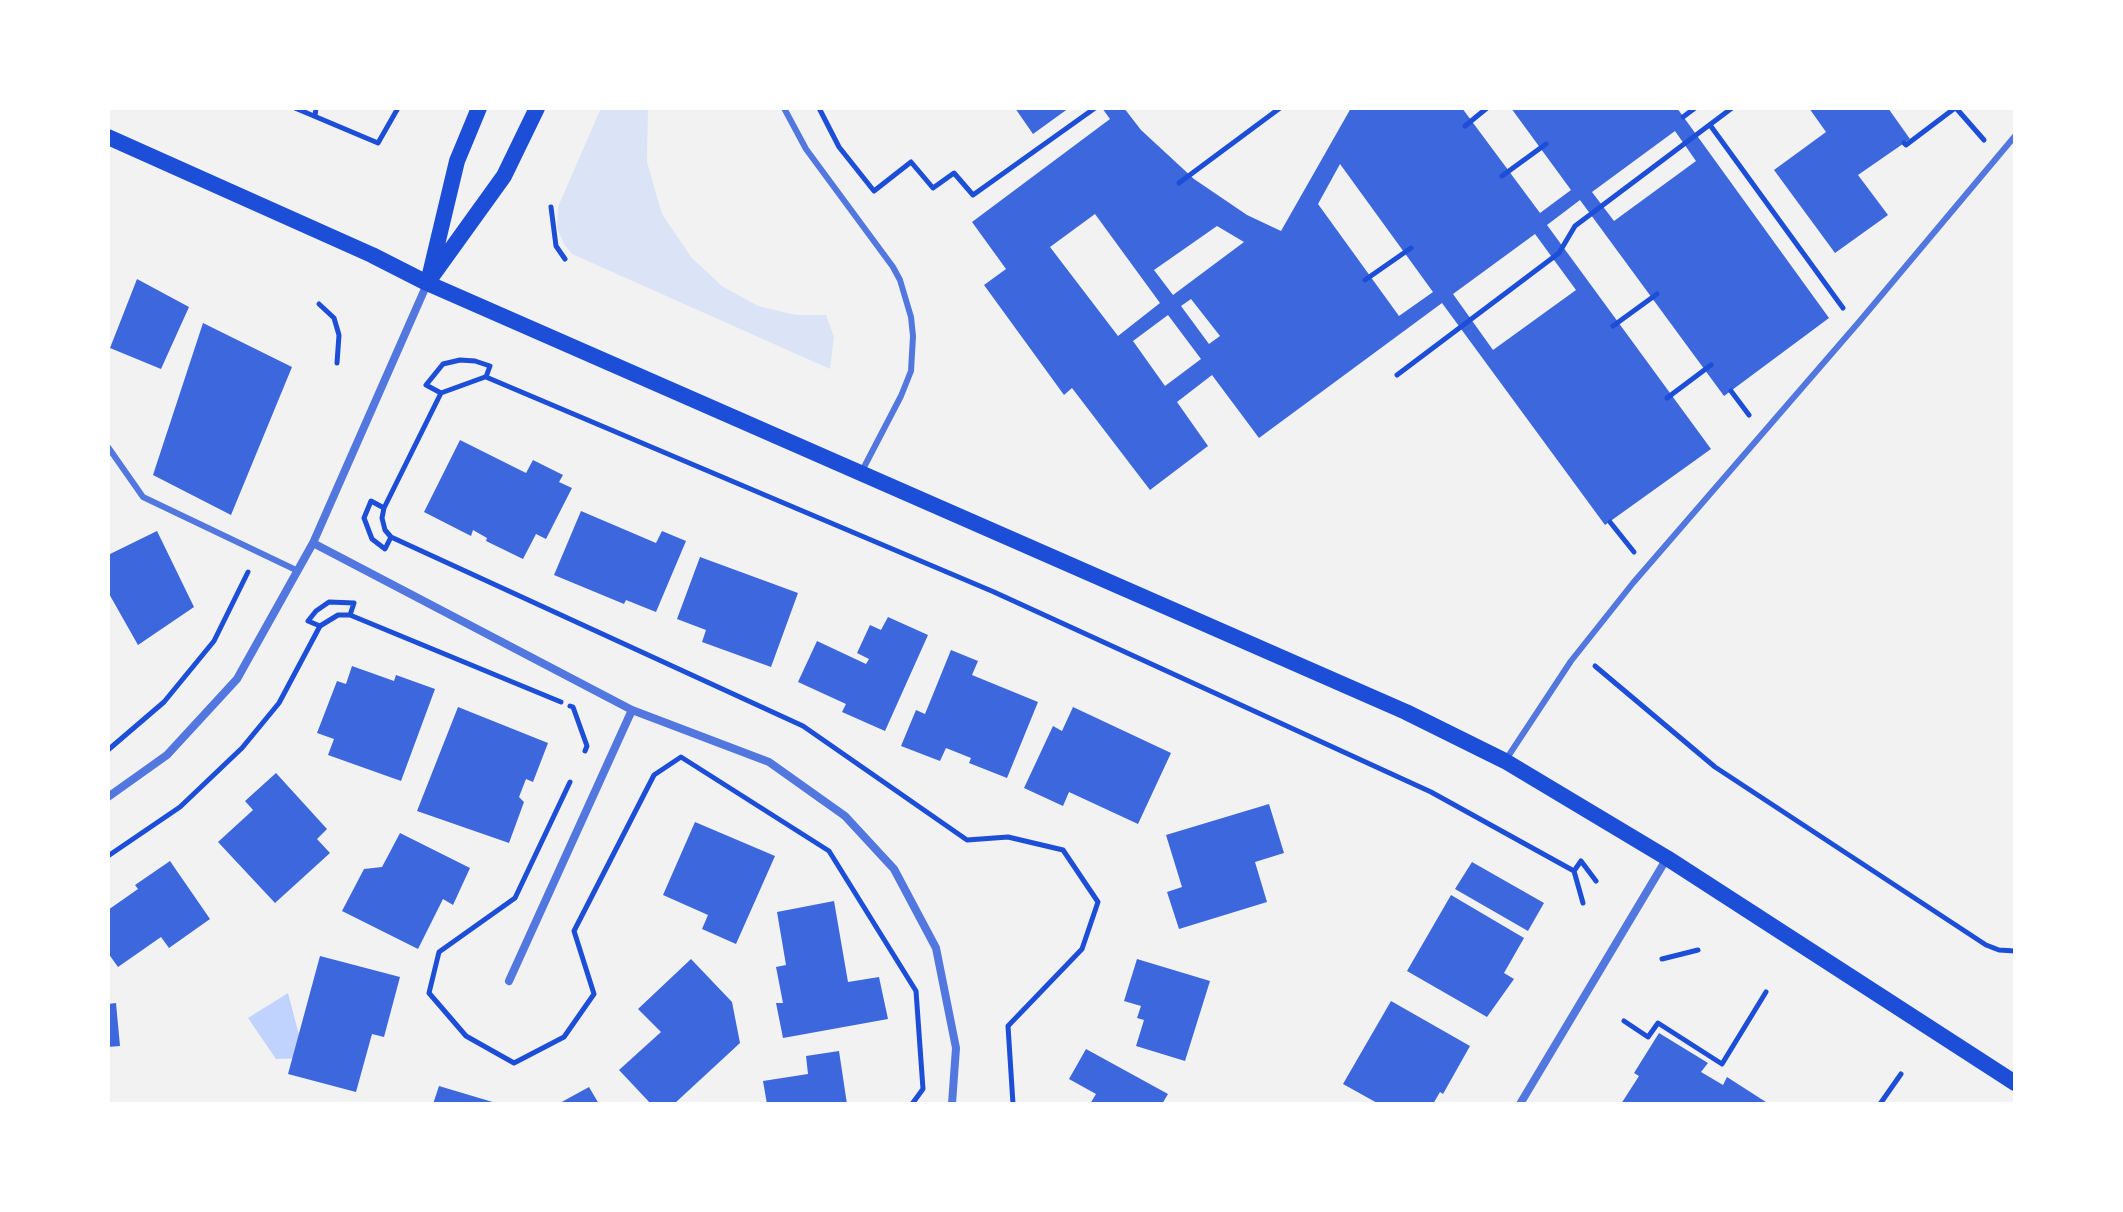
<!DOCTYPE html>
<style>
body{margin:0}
#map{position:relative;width:2123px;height:1212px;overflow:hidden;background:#f2f2f2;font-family:Rubik,sans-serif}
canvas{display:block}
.frame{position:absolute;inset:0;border:110px solid #fff;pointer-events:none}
</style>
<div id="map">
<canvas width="2123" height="1212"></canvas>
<div class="frame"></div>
</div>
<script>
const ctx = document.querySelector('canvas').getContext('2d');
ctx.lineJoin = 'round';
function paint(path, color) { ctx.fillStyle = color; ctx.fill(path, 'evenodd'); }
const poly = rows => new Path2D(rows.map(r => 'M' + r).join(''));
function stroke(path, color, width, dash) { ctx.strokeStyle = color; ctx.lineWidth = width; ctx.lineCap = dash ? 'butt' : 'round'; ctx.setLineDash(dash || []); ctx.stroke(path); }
paint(poly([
 [601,108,648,108,647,162,662,214,692,258,722,286,758,306,796,315,826,315,834,337,830,369,572,254,564,244,557,228,558,207]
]), '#dbe4f7');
paint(poly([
 [288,993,305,1058,276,1059,248,1018]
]), '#bfd3fe');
paint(poly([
 [1015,108,1069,108,1033,134],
 [1102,108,1124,108,1141,130,1194,179,1247,215,1281,231,1351,108,1462,108,1540,213,1571,190,1511,108,1677,108,1829,318,1724,396,1580,200,1547,225,1711,449,1605,525,1442,303,1259,438,1212,375,1177,402,1208,446,1150,490,1072,388,1064,395,984,285,1006,269,972,222,1110,119],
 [1675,131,1696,161,1614,221,1592,192],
 [1340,164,1433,292,1399,316,1318,204],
 [1095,214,1160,303,1118,336,1050,247],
 [1217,226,1244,242,1173,295,1154,270],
 [1535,234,1576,290,1493,350,1453,294],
 [1191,299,1220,336,1209,344,1181,306],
 [1168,315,1201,359,1165,386,1133,341],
 [1809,108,1888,108,1910,139,1858,175,1888,215,1835,253,1774,170,1826,132],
 [137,279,189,307,161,369,110,348],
 [203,323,292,367,231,515,153,475],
 [460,440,526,473,533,460,563,475,559,482,572,488,546,539,536,534,523,559,486,541,487,538,473,530,471,536,424,512],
 [581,511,656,543,662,531,686,541,656,612,626,600,624,604,554,575],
 [157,531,194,607,138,645,108,592,108,555],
 [700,557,798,593,771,667,702,642,706,630,677,619],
 [888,617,928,635,885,731,842,712,846,704,798,682,817,641,866,664,869,659,857,653,870,625,881,630],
 [951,650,978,661,972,675,1038,702,1007,778,969,763,971,758,946,748,940,761,901,746,916,710,925,714],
 [352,666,394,681,396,675,435,689,401,781,328,755,334,739,317,733,337,681,346,684],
 [458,707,548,743,533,782,526,779,519,797,524,802,509,843,417,811],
 [1073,707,1171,753,1138,824,1069,792,1063,806,1024,788,1053,726,1062,731],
 [276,773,327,829,317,839,330,853,275,903,218,842,253,810,245,801],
 [1269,804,1284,853,1255,862,1267,902,1179,929,1167,892,1182,887,1166,835],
 [695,822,775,856,736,944,702,929,708,915,663,895],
 [400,833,470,868,453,905,443,899,418,949,342,911,364,869,382,867],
 [170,861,210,919,169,948,161,937,118,967,108,953,108,910,138,889,135,885],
 [1472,862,1544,903,1528,931,1455,889],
 [1451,895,1524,938,1504,973,1514,979,1487,1017,1407,971],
 [834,901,848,982,879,977,888,1019,783,1038,776,1003,783,1003,776,967,786,965,777,912],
 [320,956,400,977,384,1037,372,1034,356,1092,288,1074],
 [691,959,732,1002,740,1043,674,1104,651,1104,619,1070,661,1032,638,1009],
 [1137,959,1210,981,1185,1061,1136,1046,1144,1020,1137,1018,1141,1006,1124,1001],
 [1391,1001,1470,1046,1443,1094,1440,1092,1433,1104,1379,1104,1343,1084],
 [116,1003,120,1046,108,1047,108,1004],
 [1659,1033,1708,1063,1701,1072,1723,1085,1727,1077,1769,1104,1621,1104,1639,1076,1634,1073],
 [1086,1049,1168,1094,1162,1104,1090,1104,1096,1094,1069,1079],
 [839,1051,847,1104,767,1104,763,1081,808,1074,806,1056],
 [439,1086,496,1103,496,1104,433,1104],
 [589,1087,599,1104,558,1104]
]), '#3d67dc');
stroke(poly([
 [295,108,378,143,398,108],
 [819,108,839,147,874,191,911,162,933,188,954,173,973,195,1095,108],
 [1956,108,1984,140],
 [315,116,316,108],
 [1683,117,1695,108],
 [1710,125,1843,308],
 [1465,126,1487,108],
 [1904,143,1906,145,1955,108],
 [1502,176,1546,144],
 [1179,183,1280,108],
 [551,207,556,246,565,259],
 [1365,280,1411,248],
 [319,304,334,318,339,335,337,363],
 [1613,326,1657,294],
 [1397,375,1559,253,1575,226,1732,108],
 [1731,391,1749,415],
 [441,393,485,377],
 [1667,398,1711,365],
 [384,508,382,518,385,530,391,537],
 [1610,522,1634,552],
 [320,626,338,615,350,615],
 [1595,666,1715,767,1986,945,1999,950,2015,951],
 [570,706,573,707,587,746,585,751],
 [108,750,164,702,214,641,248,572],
 [570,782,515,898,439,952,429,993,466,1036,514,1063,564,1037,594,994,574,931,654,775,681,757,829,851,916,991,923,1089,912,1104],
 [108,856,180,807,242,748,279,703,320,626,308,621,316,611,329,602,354,603,350,615,561,702],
 [1574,871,1583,903],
 [1662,959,1698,950],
 [1624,1021,1648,1037,1658,1023,1722,1064,1766,992],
 [1013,1104,1008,1026,1082,949,1098,902,1063,850,1008,837,967,840,803,726,391,537,385,549,372,539,364,518,371,501,384,508,441,393,426,385,443,364,460,360,475,361,490,366,486,377,994,592,1431,792,1574,871,1581,861,1596,881],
 [1880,1104,1901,1074]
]), '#1d4ed8', 5);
stroke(poly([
 [784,108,806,149,893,267,900,280,911,317,913,336,911,371,901,396,862,471],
 [108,447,143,497,296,570],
 [1507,758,1571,661,1633,583,1859,322,2015,136]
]), '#5277de', 6);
stroke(poly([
 [313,543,632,710,769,762,845,816,894,869,936,948,956,1048,952,1104],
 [108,797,167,755,237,679,313,543,427,284],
 [509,981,632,710],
 [1520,1104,1667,858]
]), '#5277de', 8);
stroke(poly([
 [108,137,372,255,427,283,1406,712,1505,761,1667,858,2015,1083],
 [430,274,457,161,479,108],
 [427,283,504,176,537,108]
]), '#1d4ed8', 16);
</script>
